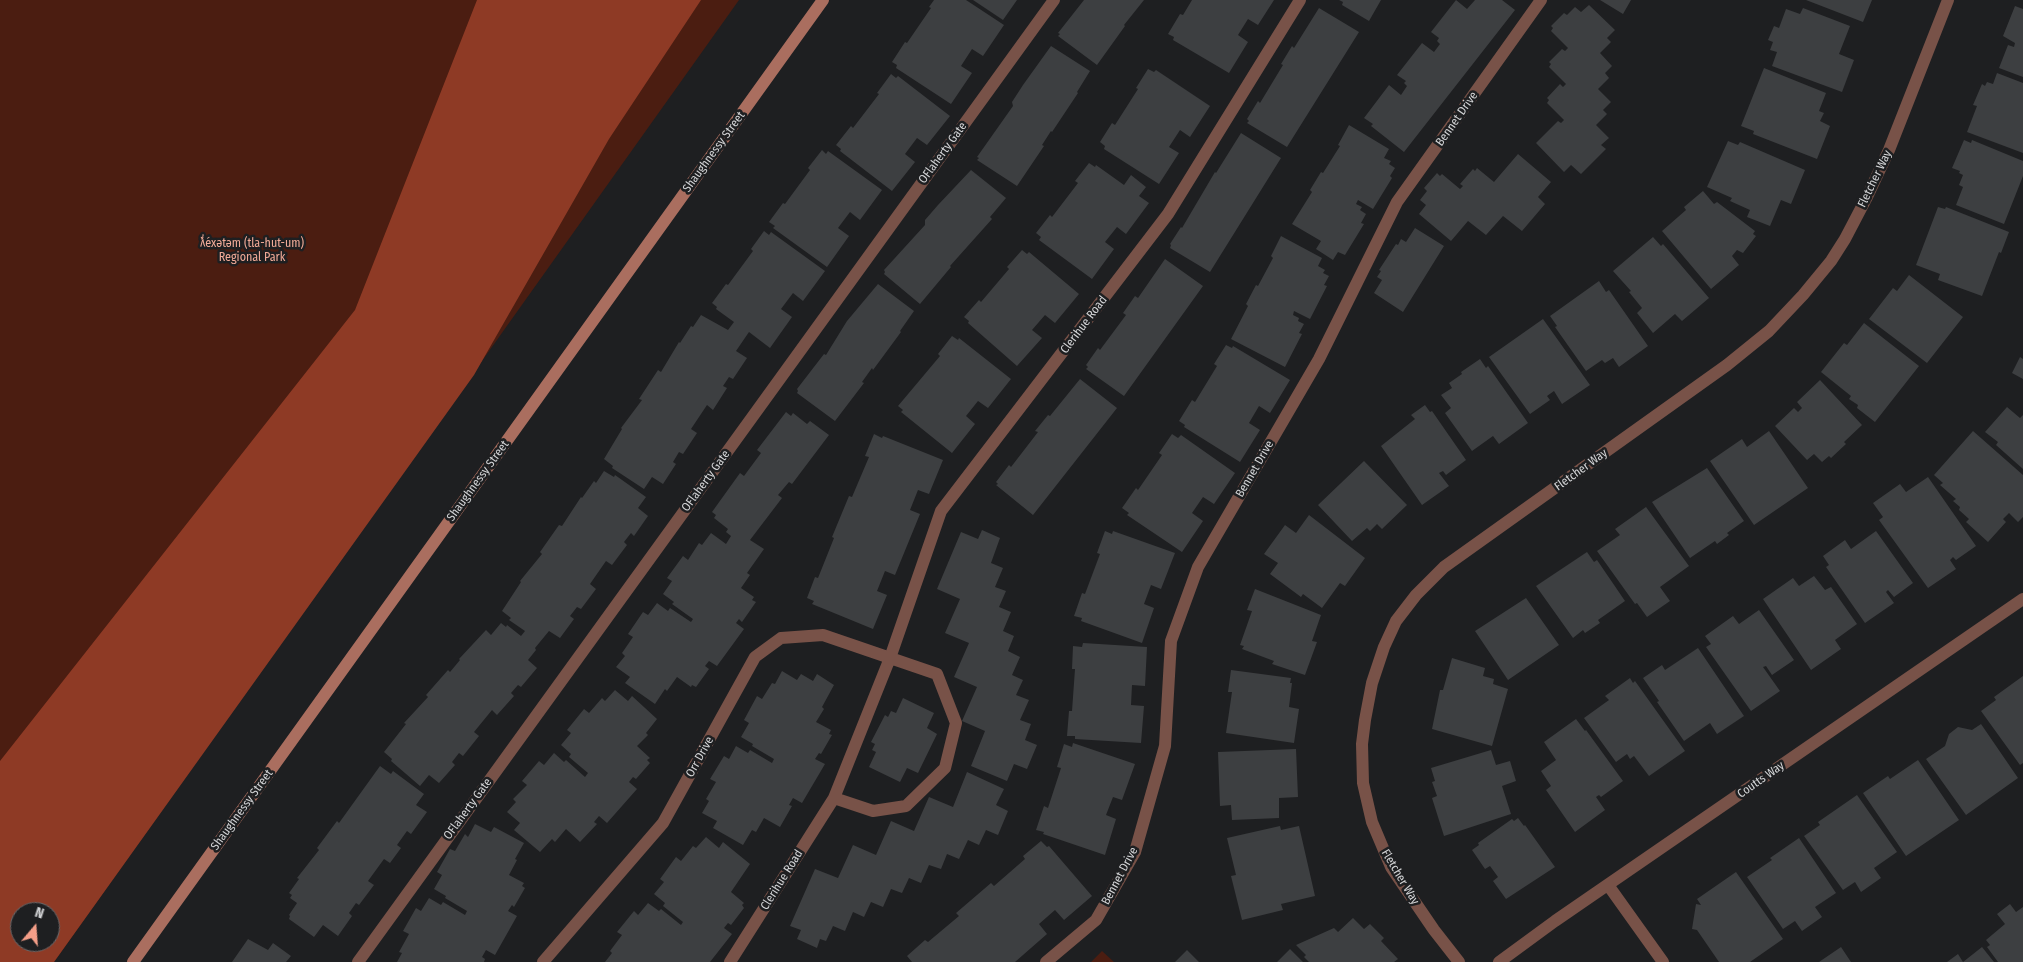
<!DOCTYPE html>
<meta charset="utf-8">
<style>
body{margin:0}
#map{position:relative;width:2023px;height:962px;overflow:hidden;background:#1e1f21;font-family:"Fira Sans Condensed",sans-serif}
canvas{display:block}
.north{position:absolute;left:10px;top:902px;width:50px;height:50px;box-sizing:border-box;background:#1e1f21;border:1px solid #67686a;border-radius:50%;rotate:18deg;font-size:14px;font-weight:700;line-height:20px;text-align:center;color:#d4d5d7}
.north::after{content:'';display:block;margin:auto;width:18px;height:22px;background:#f49e88;clip-path:polygon(50% 0,100% 100%,50% 72%,0 100%)}
</style>
<div id="map">
<canvas width="2023" height="962"></canvas>
<div class="north">N</div>
</div>
<script>
const ctx = document.querySelector('canvas').getContext('2d');
ctx.lineJoin = 'round';
function paint(path, color) { ctx.fillStyle = color; ctx.fill(path, 'evenodd'); }
const poly = rows => new Path2D(rows.map(r => 'M' + r).join(''));
function stroke(path, color, width, dash) { ctx.strokeStyle = color; ctx.lineWidth = width; ctx.lineCap = dash ? 'butt' : 'round'; ctx.setLineDash(dash || []); ctx.stroke(path); }
function drawText(font, color, halo, rows, align = 'center') {
  ctx.font = font + ' "Fira Sans Condensed",sans-serif'; ctx.lineWidth = 5; ctx.setLineDash([]); ctx.textBaseline = 'middle'; ctx.strokeStyle = halo; ctx.fillStyle = color; for (const [text, x, y, turn = 0] of rows) {
    ctx.save(); ctx.translate(x, y); ctx.rotate((+turn || 0) * Math.PI / 180); ctx.textAlign = isNaN(turn) ? turn : align; if (halo) ctx.strokeText(text, 0, 0); ctx.fillText(text, 0, 0); ctx.restore();
  }
}
paint(poly([
 [0,0,739,0,54,962,0,962],
 [20,912,50,912,50,942,20,942],
 [1102,951,1114,962,1091,962]
]), '#4b1d11');
paint(poly([
 [477,0,701,0,609,139,474,375,54,962,0,962,0,761,355,310],
 [20,912,50,912,50,942,20,942]
]), '#8e3a25');
paint(poly([
 [934,0,966,0,1004,25,983,56,972,49,961,66,972,73,951,104,896,68,897,65,892,62,905,42,907,43,931,8,929,7],
 [973,0,1017,0,1003,20],
 [1084,0,1144,0,1124,25,1125,26,1097,65,1058,36,1060,34,1058,33],
 [1192,0,1274,0,1258,25,1248,19,1238,35,1248,42,1229,73,1173,40,1174,37,1168,34,1180,14,1183,15],
 [1339,0,1381,0,1369,21,1342,5,1343,2],
 [1456,0,1467,9,1475,0,1502,0,1515,10,1404,152,1371,126,1373,124,1364,118,1389,85,1401,95,1407,86,1404,83,1406,81,1397,75,1422,43,1434,52,1440,44,1437,41,1439,38,1431,32],
 [1600,0,1631,0,1623,14],
 [1806,0,1872,0,1863,22],
 [1589,5,1615,30,1607,38,1611,42,1600,53,1612,66,1605,73,1609,78,1598,89,1611,102,1603,110,1607,114,1596,125,1609,138,1601,145,1606,149,1581,174,1571,165,1564,172,1536,143,1558,121,1561,123,1564,120,1547,103,1549,100,1547,98,1560,84,1563,87,1566,84,1549,67,1551,64,1549,62,1562,49,1565,51,1568,48,1551,31,1553,28,1551,26,1564,13,1567,15,1575,7,1581,12],
 [2015,6,2023,9,2023,77,1999,68,2008,45,2014,47,2015,43,2003,36],
 [1319,8,1359,32,1287,147,1247,123,1249,121,1247,119,1258,101,1260,103,1283,65,1281,64,1292,46,1294,48],
 [1803,8,1850,26,1839,54,1854,60,1842,92,1772,66,1777,52,1770,50,1773,42,1768,40,1774,26,1779,28,1786,9,1800,14],
 [1051,46,1090,71,1077,92,1078,93,1052,132,1051,131,1042,145,1044,146,1017,186,977,160,979,158,977,157,1013,106,1012,102,1023,85],
 [1764,68,1826,93,1819,111,1824,113,1820,121,1830,126,1817,159,1753,134,1754,131,1741,126],
 [1148,69,1154,72,1156,70,1210,106,1190,137,1180,130,1169,147,1179,153,1159,184,1104,149,1105,146,1100,142,1112,123,1115,125,1138,89,1136,88],
 [1997,73,2023,83,2023,153,1967,132,1977,106,1973,105,1982,84,1985,86,1987,82,1993,84],
 [891,74,896,78,898,76,950,116,927,145,917,138,905,154,915,162,892,191,840,151,841,149,836,145,851,126,853,128,879,94,877,93],
 [1349,125,1389,149,1384,158,1391,161,1389,164,1395,168,1390,176,1392,178,1373,209,1358,200,1356,204,1362,207,1360,210,1366,214,1361,223,1364,224,1345,255,1338,252,1333,260,1316,249,1321,241,1292,224,1312,192,1310,190,1321,172,1323,173,1340,146,1338,145],
 [1241,133,1281,158,1210,272,1170,248,1171,245,1170,244,1181,227,1182,228,1215,172,1216,173],
 [1964,140,1971,143,1972,140,2023,161,2023,176,2004,224,1956,205,1963,187,1959,185,1963,175,1959,173,1960,171,1952,168],
 [1728,141,1738,145,1740,142,1805,170,1791,204,1781,200,1770,226,1747,217,1750,210,1730,201,1732,198,1707,187],
 [822,150,826,154,828,151,882,190,860,220,850,212,838,228,849,236,827,267,773,228,775,226,769,222,783,203,785,204,810,170,808,168],
 [1518,154,1551,182,1538,197,1545,204,1522,231,1503,216,1486,235,1468,221,1451,241,1419,214,1426,205,1420,200,1427,191,1424,188,1437,173,1440,176,1442,174,1460,189,1463,186,1460,184,1473,169,1475,171,1477,168,1494,182],
 [1089,163,1095,167,1096,165,1124,185,1131,175,1146,187,1139,196,1149,203,1126,234,1117,227,1105,242,1114,249,1092,279,1039,240,1041,237,1036,233,1050,215,1052,217,1078,183,1075,181],
 [971,170,1006,198,990,217,992,219,950,266,951,267,920,304,884,274,885,272,884,270,925,225,925,220,938,205],
 [1703,191,1714,204,1717,202,1755,231,1753,234,1756,236,1743,253,1737,250,1732,256,1739,265,1711,289,1662,231,1686,210,1684,207],
 [1938,207,1945,209,1946,207,2009,232,2001,253,1999,252,1982,296,1938,280,1940,274,1916,265],
 [1415,228,1444,246,1403,312,1374,293,1382,280,1377,277,1381,271,1379,270,1396,244,1398,245,1401,239,1406,242],
 [764,231,769,235,771,232,825,271,803,301,793,293,781,309,792,317,770,348,749,332,736,351,747,358,733,379,729,377,723,386,727,388,713,410,707,405,691,429,697,433,683,454,679,452,673,462,676,464,663,484,652,477,644,489,612,468,613,466,604,459,622,429,621,428,642,400,639,399,658,370,661,372,679,342,680,343,691,326,693,327,701,315,728,330,734,322,716,309,717,307,712,303,726,284,728,285,753,251,751,249],
 [1281,236,1322,258,1318,266,1325,270,1323,273,1329,276,1324,285,1327,286,1310,319,1294,311,1293,315,1299,318,1298,321,1304,324,1299,333,1302,334,1285,367,1231,339,1248,306,1246,304,1256,285,1258,286,1273,258,1271,256],
 [1653,237,1661,246,1663,244,1709,298,1682,321,1675,314,1653,333,1637,313,1642,308,1629,292,1631,291,1613,271],
 [1022,250,1027,254,1029,252,1079,294,1055,323,1045,315,1032,330,1042,338,1017,366,968,323,969,321,964,317,979,300,981,302,1009,269,1007,267],
 [1165,259,1203,286,1124,396,1086,369,1088,367,1086,365,1098,348,1100,350,1126,315,1123,313,1135,296,1138,298],
 [1909,275,1963,317,1927,363,1869,319,1893,288,1897,291],
 [1599,281,1606,292,1609,290,1648,346,1619,367,1613,358,1605,363,1602,360,1586,371,1555,327,1557,326,1550,316],
 [878,284,914,311,900,331,901,332,873,370,872,368,862,382,864,383,835,421,797,393,798,391,797,389,824,354,826,355,847,321],
 [1543,319,1590,385,1562,404,1554,391,1547,396,1550,400,1530,414,1489,357],
 [1864,323,1919,366,1875,422,1857,408,1858,405,1849,399,1851,396,1821,372,1844,343,1847,345],
 [952,336,958,340,959,338,1011,379,988,408,978,401,966,416,975,424,952,453,901,412,903,410,898,406,940,356,938,354],
 [1226,345,1232,348,1233,346,1290,380,1270,413,1259,406,1249,423,1260,430,1240,462,1184,427,1185,425,1179,421,1192,400,1195,402,1217,366,1214,364],
 [2020,357,2023,359,2023,379,2012,373],
 [1480,359,1486,368,1488,366,1528,423,1499,444,1493,436,1472,451,1445,413,1451,408,1441,395,1452,388,1449,383,1462,374,1461,372],
 [1080,379,1117,408,1033,515,996,485,998,484,996,482,1009,465,1011,467,1038,432,1035,431,1048,415,1050,416],
 [1820,380,1862,425,1844,442,1846,444,1831,458,1829,456,1822,462,1814,454,1807,460,1775,426,1794,408,1798,412,1802,408,1797,402],
 [1425,405,1430,412,1432,411,1466,460,1446,475,1443,471,1439,473,1449,486,1422,505,1381,446,1415,419,1411,415],
 [2007,407,2020,418,2023,415,2023,469,1996,445,1998,442,1985,432],
 [786,412,791,416,793,413,807,424,810,421,829,435,792,484,789,482,778,495,782,498,750,540,764,549,747,573,750,575,741,588,754,597,752,600,756,602,742,622,739,619,736,623,744,629,717,666,709,661,705,666,709,669,696,687,692,685,691,687,677,677,667,691,665,689,655,704,625,683,630,677,616,667,625,656,622,653,633,637,628,634,643,612,648,615,657,603,668,611,670,608,691,622,693,619,672,604,674,602,663,594,672,581,667,578,683,556,688,560,699,543,702,545,711,533,726,544,731,536,726,532,728,529,714,518,716,515,712,512,740,473,744,476,761,453,757,450],
 [1769,431,1808,488,1754,525,1710,461,1742,439,1747,447],
 [1973,431,2023,475,2023,517,2018,522,2009,513,2003,519,2006,522,1988,542,1966,522,1969,519,1959,510,1960,507,1953,501,1956,499,1940,485,1943,483,1934,475],
 [874,434,882,438,883,436,943,460,929,494,918,490,910,510,920,514,895,575,885,571,877,591,887,595,873,629,812,604,814,601,807,598,815,577,818,578,834,538,832,537,849,496,852,497,869,457,865,456],
 [1172,434,1178,438,1181,435,1235,473,1214,504,1203,497,1192,513,1203,521,1182,552,1127,515,1129,513,1122,508,1136,488,1138,490,1162,455,1159,453],
 [1364,461,1407,505,1382,529,1377,524,1370,531,1367,528,1352,541,1318,505],
 [1707,468,1744,521,1727,533,1729,535,1717,544,1715,541,1690,558,1652,502],
 [604,471,614,477,615,475,646,497,638,508,648,516,634,536,631,533,624,542,627,545,612,565,606,561,590,584,596,589,581,609,577,607,570,616,574,619,560,638,549,631,535,648,536,650,528,660,537,668,521,687,518,685,511,693,514,696,497,715,492,710,474,732,479,736,463,756,459,753,452,762,455,765,439,783,429,775,420,786,391,761,392,759,384,752,406,724,404,723,428,697,426,695,448,670,450,672,460,660,459,659,486,630,491,635,501,623,506,627,507,625,521,636,525,631,509,620,511,618,502,611,521,582,520,581,542,554,540,552,559,525,562,526,581,497,582,498,594,481,596,483],
 [1928,477,1976,546,1956,560,1953,557,1950,560,1956,569,1928,588,1879,520,1883,517,1873,503,1900,484,1906,492],
 [1646,507,1689,566,1660,587,1670,601,1647,617,1637,603,1635,604,1597,551,1620,535,1615,529],
 [1309,515,1365,558,1345,586,1340,583,1322,608,1303,594,1301,597,1270,574,1278,563,1264,554,1285,525,1296,533],
 [982,530,1000,538,991,563,1003,568,995,587,1006,591,999,607,1011,612,1003,631,1014,636,1008,651,1020,657,1012,675,1023,680,1016,695,1029,700,1020,720,1031,724,1025,740,1037,745,1027,769,1014,764,1007,781,971,766,985,731,962,721,977,687,954,677,969,643,945,633,960,599,937,589,961,532,978,539],
 [1105,531,1112,534,1113,531,1175,553,1161,589,1151,585,1144,604,1154,608,1142,643,1081,621,1082,618,1074,616,1082,593,1085,594,1100,554,1097,553],
 [1876,531,1913,583,1894,597,1888,590,1886,592,1894,603,1865,623,1826,567,1829,565,1823,556,1845,540,1851,549],
 [1587,552,1594,562,1597,560,1625,601,1598,620,1600,623,1585,633,1583,630,1573,638,1536,586],
 [1814,576,1825,590,1831,587,1857,624,1835,640,1841,649,1811,670,1763,599,1793,578,1799,586],
 [1255,589,1321,615,1312,641,1317,642,1305,675,1272,664,1274,661,1242,649,1244,646,1240,645,1252,611,1247,610],
 [1526,598,1559,645,1508,680,1475,631],
 [1759,610,1794,660,1772,675,1766,666,1763,667,1780,691,1751,711,1706,647,1711,644,1705,636,1733,616,1739,624],
 [1083,643,1147,647,1145,686,1132,685,1131,705,1144,706,1141,743,1075,739,1075,736,1067,736,1069,711,1072,711,1075,669,1072,669,1073,646,1082,647],
 [1698,648,1744,716,1717,734,1710,723,1684,741,1657,702,1659,701,1643,678,1662,665,1665,670],
 [1452,658,1485,668,1483,676,1494,679,1493,684,1508,689,1492,746,1432,729,1440,690,1443,690],
 [1231,670,1291,678,1290,683,1292,683,1289,707,1299,709,1294,743,1226,733,1232,692,1228,692],
 [782,671,797,680,801,674,813,681,817,674,834,685,822,707,824,709,816,722,831,730,829,734,832,735,821,754,819,753,815,759,825,764,802,803,793,798,789,805,792,806,780,827,764,818,756,832,752,830,743,845,713,828,717,821,702,813,709,801,706,799,716,782,710,779,724,756,729,759,736,746,748,753,750,750,772,763,774,759,752,746,753,744,741,737,749,723,744,720,757,696,762,699,772,683,775,684],
 [2023,676,2023,763,2020,765,1981,711,1996,700,1994,697],
 [1630,678,1633,683,1635,681,1685,751,1649,776,1634,756,1630,759,1627,754,1616,762,1584,718,1609,700,1605,696],
 [615,690,628,701,632,696,657,719,646,733,648,735,637,746,650,758,647,760,650,763,636,779,633,777,629,782,637,789,607,823,599,816,594,822,597,824,580,842,566,829,555,842,552,839,540,852,514,830,520,823,507,812,516,802,513,799,527,785,522,781,539,761,544,765,554,753,564,762,566,760,585,777,588,773,569,757,571,754,561,745,571,733,567,730,584,709,589,713,602,698,605,701],
 [903,698,934,713,927,728,937,734,918,773,907,768,900,782,869,767,876,752,872,750,875,744,871,742,885,715,888,717,891,711,896,713],
 [1576,719,1585,731,1586,730,1623,781,1601,797,1599,795,1596,797,1605,810,1575,832,1546,790,1551,786,1541,771,1556,760,1544,742],
 [1981,724,2018,778,1966,815,1926,759,1945,746,1949,734,1958,727,1972,730],
 [1073,743,1135,764,1122,800,1113,797,1106,815,1116,819,1105,855,1043,834,1044,832,1036,830,1044,806,1048,808,1061,768,1057,767,1064,744,1072,747],
 [1296,749,1298,797,1279,798,1279,818,1232,820,1231,805,1220,806,1218,752],
 [1491,750,1496,765,1510,761,1516,781,1502,786,1511,814,1444,836,1432,798,1437,796,1432,782,1435,781,1431,768],
 [1918,760,1959,820,1906,856,1863,793,1888,776,1890,779],
 [380,766,391,774,393,771,424,794,416,805,427,812,411,834,407,831,397,845,401,848,390,863,384,859,368,881,374,885,359,905,356,903,349,913,352,916,338,936,323,925,314,937,289,919,290,916,289,915,297,903,290,898,292,895,289,893,299,879,297,878,319,850,317,848,337,821,339,823],
 [967,772,1004,789,996,805,1008,811,998,835,986,830,979,845,968,840,959,859,947,854,941,869,929,865,921,883,909,878,902,893,891,889,883,907,871,902,864,917,853,912,845,931,833,926,826,941,820,939,817,948,797,939,801,930,790,926,815,869,838,878,853,845,876,855,891,821,914,831,929,797,953,807],
 [1857,795,1897,852,1874,868,1881,878,1861,892,1855,882,1843,890,1804,836,1820,825,1818,822],
 [1518,818,1524,826,1525,825,1555,867,1506,899,1493,881,1498,877,1490,866,1485,869,1472,850,1479,845,1478,843,1512,819,1514,821],
 [475,824,491,832,494,827,524,843,515,859,517,860,509,875,524,883,522,886,525,888,514,907,512,905,508,911,517,916,495,955,486,950,482,957,485,959,484,962,397,962,402,953,399,952,409,934,403,931,416,908,421,911,429,898,441,905,443,902,465,915,467,911,445,898,446,896,434,889,442,875,437,872,450,849,455,851,465,834,468,837],
 [1280,826,1281,830,1299,826,1315,896,1281,904,1283,910,1242,920,1231,876,1236,875,1227,838],
 [706,837,719,848,723,842,750,864,731,892,744,903,742,905,744,908,731,925,728,923,724,928,732,934,710,962,605,962,612,953,610,951,622,935,617,932,634,911,638,915,648,903,659,911,661,909,681,925,683,922,663,906,665,903,654,894,664,882,660,879,676,857,681,861,693,846,696,848],
 [1799,838,1836,893,1815,907,1822,917,1802,931,1795,921,1783,929,1747,877,1772,860,1770,858],
 [1041,841,1047,847,1049,846,1092,896,1064,920,1055,910,1039,924,1047,934,1015,962,912,962,907,956,925,940,928,942,959,916,956,913,991,883,994,886,1025,859,1023,856],
 [1736,872,1783,939,1750,962,1719,962,1697,930,1692,929,1696,904,1701,905,1697,899],
 [2010,904,2016,912,2023,907,2023,962,1998,962,1987,947,1990,945,1986,940,2005,924,1997,914],
 [1353,918,1364,929,1370,924,1384,938,1381,941,1398,959,1394,962,1309,962,1304,957,1306,955,1296,945,1334,928,1338,932],
 [248,939,268,950,273,943,291,956,286,962,232,962],
 [1841,947,1851,962,1819,962],
 [1982,947,1994,962,1947,962,1958,954,1963,962],
 [1290,949,1303,962,1277,962],
 [1187,950,1199,962,1175,962]
]), '#3d3f41');
stroke(poly([
 [358,962,1054,0],
 [543,962,663,823,755,657,781,638,823,635,937,674,956,723,945,768,906,806,873,811,834,798],
 [730,962,834,798,890,658,941,511,1168,214,1300,0],
 [1046,962,1096,920,1135,852,1165,746,1171,641,1198,567,1319,359,1397,202,1541,0]
]), '#785248', 12);
stroke(poly([
 [1608,885,1663,962],
 [1459,962,1434,930,1391,867,1372,822,1363,783,1362,744,1365,720,1372,683,1384,647,1396,621,1416,595,1444,567,1727,365,1769,331,1803,295,1831,261,1845,239,1867,197,1889,150,1948,0],
 [1499,962,1555,921,2023,599]
]), '#785248', 12);
stroke(poly([
 [133,962,823,0]
]), '#aa6e5f', 12);
drawText('12px', '#d4d5d7', '#1e1f21', [
 ["Bennet Drive",1457,119,-55],
 ["Shaughnessy Street",714,152,-54],
 ["OFlaherty Gate",943,153,-54],
 ["Fletcher Way",1875,179,-64],
 ["Clerihue Road",1084,325,-53],
 ["Bennet Drive",1255,469,-60],
 ["Fletcher Way",1581,470,-36],
 ["Shaughnessy Street",478,481,-54],
 ["OFlaherty Gate",706,481,-54],
 ["Orr Drive",700,757,-61],
 ["Coutts Way",1761,780,-35],
 ["OFlaherty Gate",468,809,-54],
 ["Shaughnessy Street",242,810,-54],
 ["Bennet Drive",1120,876,-62],
 ["Fletcher Way",1400,877,59],
 ["Clerihue Road",782,880,-58]
]);
drawText('12px', '#f2ab98', '#1e1f21', [
 ["ƛ̓éxətəm (tla-hut-um)",252,244],
 ["Regional Park",252,258]
]);
</script>
